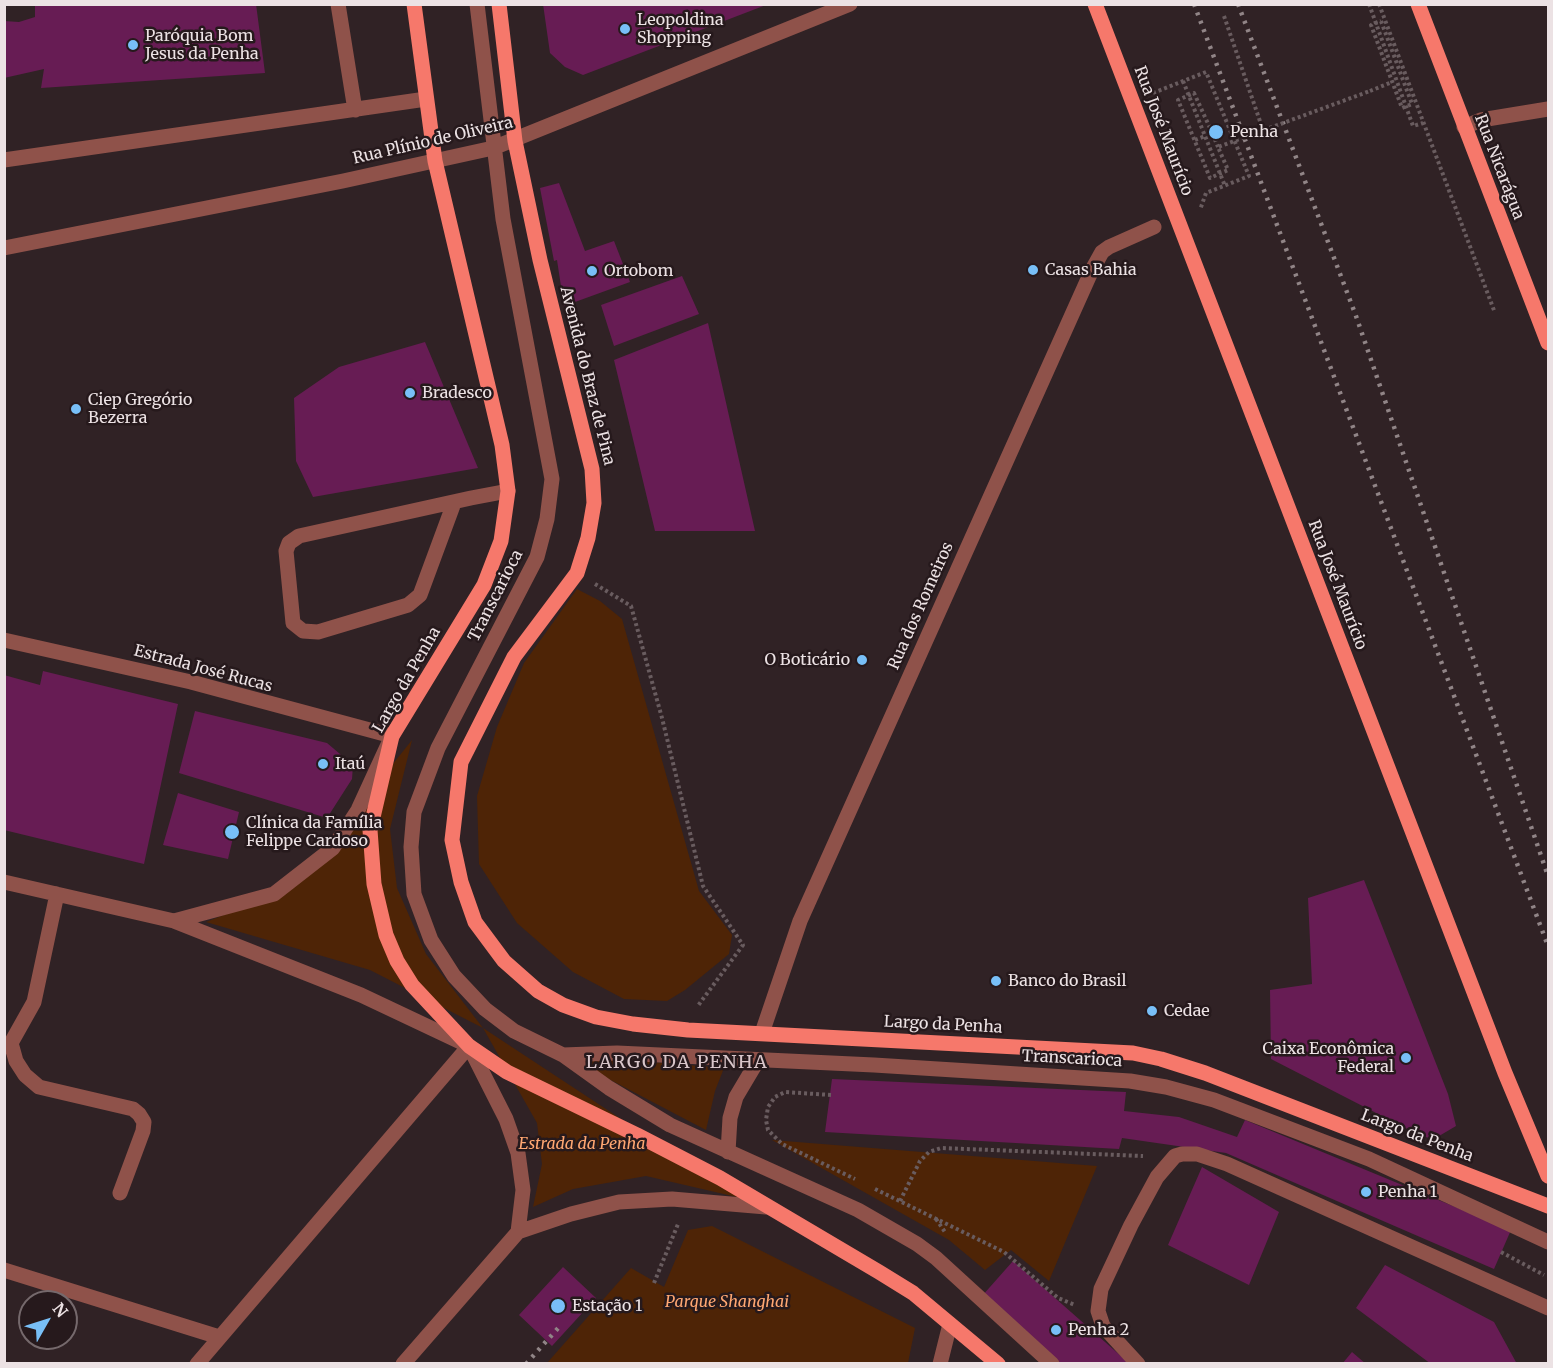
<!DOCTYPE html>
<meta charset="utf-8">
<style>
body{margin:0}
#map{position:relative;width:1553px;height:1368px;overflow:hidden;background:#302225;font-family:Merriweather,serif}
canvas{display:block}
.frame{position:absolute;inset:0;border:6px solid #ece2e4;pointer-events:none}
.north{position:absolute;left:18px;top:1290px;width:60px;height:60px;box-sizing:border-box;background:#26191c;border:2px solid #75696c;border-radius:50%;rotate:51deg;font-size:16px;font-weight:700;line-height:24px;text-align:center;color:#ece2e4}
.north::after{content:'';display:block;margin:auto;width:21px;height:27px;background:#78bff7;clip-path:polygon(50% 0,100% 100%,50% 72%,0 100%)}
</style>
<div id="map">
<canvas width="1553" height="1368"></canvas>
<div class="frame"></div>
<div class="north">N</div>
</div>
<script>
const ctx = document.querySelector('canvas').getContext('2d');
ctx.lineJoin = 'round';
function paint(path, color) { ctx.fillStyle = color; ctx.fill(path, 'evenodd'); }
const poly = rows => new Path2D(rows.map(r => 'M' + r).join(''));
function stroke(path, color, width, dash) { ctx.strokeStyle = color; ctx.lineWidth = width; ctx.lineCap = dash ? 'butt' : 'round'; ctx.setLineDash(dash || []); ctx.stroke(path); }
function drawText(font, color, halo, rows, align = 'center') {
  ctx.font = font + ' Merriweather,serif'; ctx.lineWidth = 5; ctx.setLineDash([]); ctx.textBaseline = 'middle'; ctx.strokeStyle = halo; ctx.fillStyle = color; for (const [text, x, y, turn = 0] of rows) {
    ctx.save(); ctx.translate(x, y); ctx.rotate((+turn || 0) * Math.PI / 180); ctx.textAlign = isNaN(turn) ? turn : align; if (halo) ctx.strokeText(text, 0, 0); ctx.fillText(text, 0, 0); ctx.restore();
  }
}
paint(poly([
 [577,589,600,601,622,619,699,891,732,935,729,954,685,990,667,1001,624,999,573,972,517,923,479,864,477,796,497,727,524,663],
 [412,740,390,829,397,888,426,954,483,1028,741,1198,646,1176,573,1189,533,1207,542,1164,537,1123,483,1028,370,970,206,922,267,898,333,839],
 [563,1055,724,1068,715,1091,706,1130],
 [772,1140,1097,1166,1049,1281,1011,1250,985,1270,949,1240],
 [712,1226,915,1328,908,1363,547,1363,631,1268,664,1287,688,1230]
]), '#4e2406');
paint(poly([
 [35,4,256,4,265,73,41,88,44,69,4,78,4,21,19,22,35,17],
 [543,4,766,4,766,5,583,75,565,67,550,53],
 [559,183,585,251,614,241,630,282,564,306,557,260,554,261,540,188],
 [682,276,699,314,614,346,601,305],
 [708,323,755,531,655,531,614,360],
 [425,342,478,468,313,497,296,461,294,398,339,367],
 [43,671,178,704,144,864,4,830,4,675,40,685],
 [195,711,327,743,353,765,352,779,327,818,179,773],
 [178,793,239,812,228,859,163,845],
 [1364,880,1448,1094,1456,1126,1434,1139,1421,1136,1271,1059,1270,990,1312,984,1308,898],
 [832,1079,1126,1092,1124,1111,1179,1117,1237,1137,1245,1120,1511,1230,1494,1269,1226,1153,1122,1138,1119,1149,825,1132],
 [1202,1167,1279,1212,1249,1285,1168,1245],
 [1013,1261,1130,1364,1057,1364,982,1296],
 [1385,1265,1494,1322,1517,1364,1431,1364,1356,1308],
 [563,1267,596,1298,552,1346,519,1315],
 [1352,1352,1366,1364,1342,1364]
]), '#671c54');
stroke(poly([
 [1369,4,1413,126,1423,123],
 [1379,4,1495,313],
 [1224,16,1263,130],
 [1183,81,1225,186],
 [1370,91,1392,82],
 [1153,93,1206,72,1249,176,1206,193,1200,210],
 [1210,128,1218,147],
 [1195,140,1205,136],
 [595,584,631,606,662,718,703,886,743,945,697,1007],
 [831,1095,785,1092,775,1097,768,1107,766,1120,768,1130,782,1144,855,1179],
 [875,1189,1004,1252,1058,1298,1075,1305],
 [900,1201,920,1161,929,1152,941,1148,1143,1156],
 [936,1219,945,1232],
 [1501,1252,1544,1275],
 [654,1283,678,1224]
]), '#695c5f', 4, [3, 3]);
stroke(poly([
 [338,4,355,110],
 [477,4,503,219,552,479,547,519,537,557,438,748,414,812,411,847,414,894,431,940,454,976,485,1009,514,1031,563,1055,609,1088,670,1125,858,1210,917,1244,936,1258,1052,1364],
 [1464,127,1481,120,1548,109],
 [4,160,426,99],
 [4,248,343,181,493,148,850,4],
 [454,503,420,595,408,605,318,632,303,631,293,623,286,551,289,543,299,536,471,498,508,491],
 [4,640,191,682,392,736,358,810,333,848,274,894,174,921,4,882],
 [174,921,361,995,469,1046,506,1119,518,1153,523,1190,518,1232],
 [762,1033,800,921,1092,270,1102,252,1109,247,1154,227],
 [11,1043,16,1061,25,1075,39,1087,133,1109,139,1114,144,1122,143,1131,120,1193],
 [4,1047,11,1043,34,1002,57,894],
 [563,1055,617,1053,874,1065,1130,1081,1166,1087,1214,1100,1369,1159,1548,1242],
 [728,1152,730,1118,736,1097,758,1060],
 [4,1270,219,1337],
 [197,1364,469,1046],
 [403,1364,518,1232,571,1214,619,1202,672,1199,766,1207],
 [940,1364,950,1324],
 [1138,1364,1103,1326,1098,1311,1101,1289,1131,1225,1157,1177,1175,1156,1182,1154,1197,1154,1227,1164,1548,1308]
]), '#8f524a', 15);
stroke(poly([
 [414,4,435,161,502,445,508,491,501,541,484,585,392,736,370,830,374,884,386,935,397,961,412,985,469,1046,507,1072,637,1135,720,1178,879,1272,913,1293,998,1364],
 [499,4,515,141,540,260,592,469,594,503,588,538,577,573,514,657,461,762,452,840,461,882,475,922,504,961,538,991,563,1005,596,1017,633,1024,688,1030,1133,1053,1161,1059,1205,1073,1548,1206],
 [1095,4,1505,1073,1548,1176],
 [1418,4,1548,343]
]), '#f6786b', 15);
stroke(poly([
 [1194,4,1548,946],
 [1238,4,1356,316,1548,876],
 [526,1364,559,1327]
]), '#918587', 4.5, [3, 6]);
stroke(poly([
 [1381,21,1412,104,1402,108,1371,25,1381,21],
 [1210,128,1194,93,1178,100,1210,178,1228,170,1218,147,1370,91]
]), '#695c5f', 4, [3, 3]);
for (const [x, y, r, color] of [
 [625,29,6,"#78bff7"],
 [133,45,6,"#78bff7"],
 [1216,132,8,"#78bff7"],
 [1033,270,6,"#78bff7"],
 [592,271,6,"#78bff7"],
 [410,393,6,"#78bff7"],
 [76,409,6,"#78bff7"],
 [862,660,6,"#78bff7"],
 [323,764,6,"#78bff7"],
 [232,832,8,"#78bff7"],
 [996,981,6,"#78bff7"],
 [1152,1011,6,"#78bff7"],
 [1406,1058,6,"#78bff7"],
 [1366,1192,6,"#78bff7"],
 [558,1306,8,"#78bff7"],
 [1056,1330,6,"#78bff7"]
]) { const dot = new Path2D(); dot.arc(x, y, r, 0, 2 * Math.PI); ctx.fillStyle = color; ctx.fill(dot); stroke(dot, '#26191c', 2); }
drawText('16px', '#ece2e4', '#26191c', [
 ["Leopoldina",637,20],
 ["Shopping",637,38],
 ["Paróquia Bom",145,36],
 ["Jesus da Penha",145,54],
 ["Penha",1230,132],
 ["Casas Bahia",1045,270],
 ["Ortobom",604,271],
 ["Bradesco",422,393],
 ["Ciep Gregório",88,400],
 ["Bezerra",88,418],
 ["O Boticário",850,660,"right"],
 ["Itaú",335,764],
 ["Clínica da Família",246,823],
 ["Felippe Cardoso",246,841],
 ["Banco do Brasil",1008,981],
 ["Cedae",1164,1011],
 ["Caixa Econômica",1394,1049,"right"],
 ["Federal",1394,1067,"right"],
 ["Penha 1",1378,1192],
 ["Estação 1",572,1306],
 ["Penha 2",1068,1330]
], 'left');
drawText('16px', '#ece2e4', '#26191c', [
 ["Rua José Maurício",1163,131,69],
 ["Rua Plínio de Oliveira",433,141,-13],
 ["Rua Nicarágua",1499,167,69],
 ["Avenida do Braz de Pina",587,376,76],
 ["Rua José Maurício",1337,585,69],
 ["Transcarioca",496,596,-63],
 ["Rua dos Romeiros",921,606,-66],
 ["Estrada José Rucas",203,669,15],
 ["Largo da Penha",407,680,-60],
 ["Largo da Penha",943,1025,3],
 ["Transcarioca",1072,1059,3],
 ["Largo da Penha",1417,1136,21]
]);
drawText('italic 16px', '#ffa772', '#26191c', [
 ["Estrada da Penha",582,1144],
 ["Parque Shanghai",727,1302]
]);
ctx.letterSpacing = '1.5px';
drawText('18px', '#d9c6ca', '#26191c', [
 ["LARGO DA PENHA",677,1063]
]);
ctx.letterSpacing = '0px';
</script>
